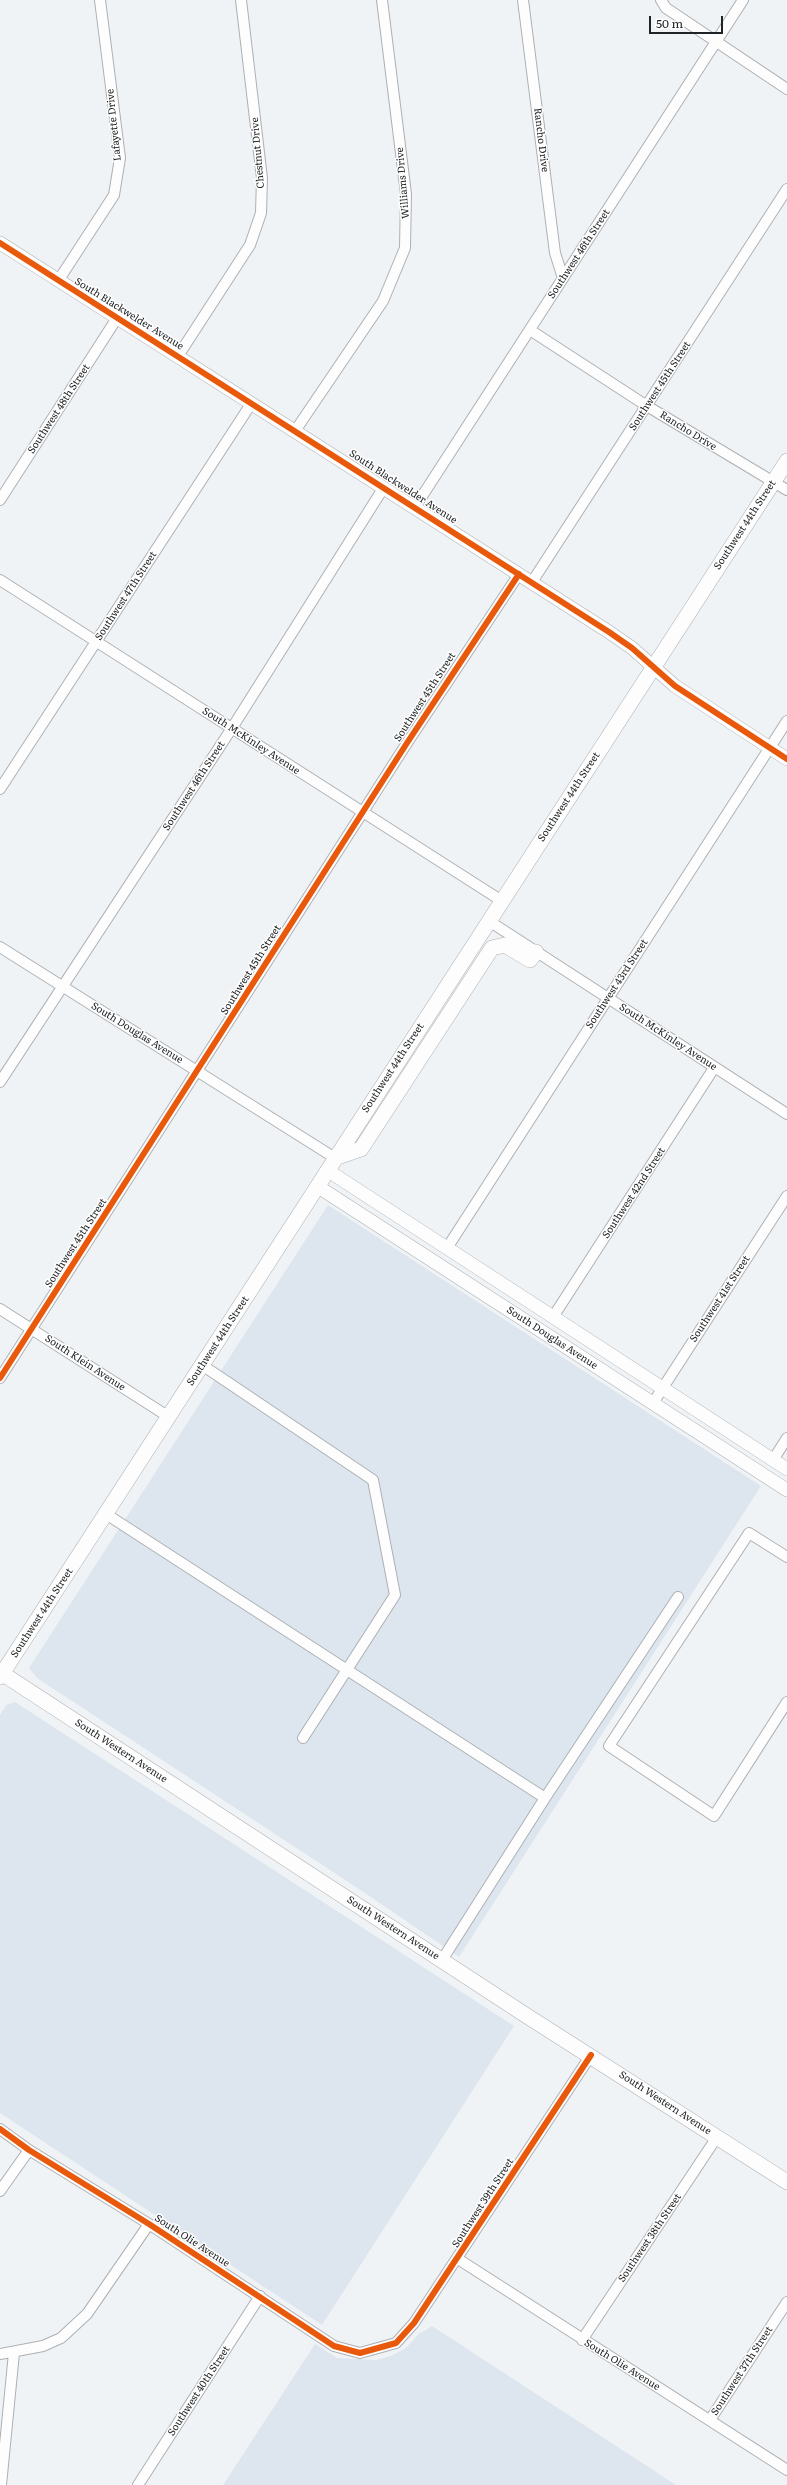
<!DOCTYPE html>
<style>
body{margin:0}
#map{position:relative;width:787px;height:2485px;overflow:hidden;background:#f0f3f6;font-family:Literata,serif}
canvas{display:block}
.scale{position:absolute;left:649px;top:16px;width:74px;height:18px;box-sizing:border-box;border:2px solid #202325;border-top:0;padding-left:5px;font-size:12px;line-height:14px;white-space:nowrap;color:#202325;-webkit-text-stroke:3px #fff;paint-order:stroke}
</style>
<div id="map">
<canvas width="787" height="2485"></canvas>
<div class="scale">50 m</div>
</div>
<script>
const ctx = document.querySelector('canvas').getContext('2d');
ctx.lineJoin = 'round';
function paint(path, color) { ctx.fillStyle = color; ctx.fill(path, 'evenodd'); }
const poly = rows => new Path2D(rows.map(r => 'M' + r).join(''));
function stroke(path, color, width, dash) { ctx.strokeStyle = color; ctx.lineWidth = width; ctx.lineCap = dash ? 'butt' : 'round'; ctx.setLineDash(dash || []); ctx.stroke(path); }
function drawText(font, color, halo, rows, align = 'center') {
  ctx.font = font + ' Literata,serif'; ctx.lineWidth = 3; ctx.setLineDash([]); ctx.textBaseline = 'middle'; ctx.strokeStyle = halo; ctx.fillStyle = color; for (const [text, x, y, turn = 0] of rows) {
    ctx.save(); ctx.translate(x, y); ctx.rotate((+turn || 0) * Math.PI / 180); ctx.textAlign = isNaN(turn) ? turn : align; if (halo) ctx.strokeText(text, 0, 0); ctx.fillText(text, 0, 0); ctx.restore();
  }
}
paint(poly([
 [328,1205,761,1486,459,1957,362,1891,37,1678,29,1668],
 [15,1702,514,2026,322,2325,0,2113,0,1715,6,1705],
 [432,2326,676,2485,223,2485,315,2344,337,2358,376,2360,391,2356,406,2348,419,2334]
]), '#dde6ee');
const minor = poly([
 [523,0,555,253,563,278],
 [661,0,666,8,787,89],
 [58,281,114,195,120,158,100,0],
 [530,330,647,406,787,490],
 [178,356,250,245,261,213,262,178,241,0],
 [295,431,383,301,405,248,406,194,382,0],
 [0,500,117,318],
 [415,507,743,0],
 [0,580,502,901],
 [532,582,787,189],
 [0,789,251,404],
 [489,921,787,1114],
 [0,947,335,1158],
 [0,1082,232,728,384,487],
 [447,1248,787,721],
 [0,1309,169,1417],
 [553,1317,714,1068],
 [202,1365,373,1480,395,1595,303,1738],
 [0,1378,407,743,519,574],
 [653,1403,787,1196],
 [773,1460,787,1438],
 [106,1514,545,1798,442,1960],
 [787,1557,749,1533,609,1746,714,1816,787,1702],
 [545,1798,678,1597],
 [0,2129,29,2150,149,2224,334,2346,360,2353,396,2343,414,2323,591,2055],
 [0,2191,29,2150],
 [458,2259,787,2470],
 [582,2340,717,2137],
 [0,2354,43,2346,61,2338,87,2314,149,2224],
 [710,2420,787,2302],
 [1,2485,14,2353],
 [138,2485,260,2296]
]);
const tertiary = poly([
 [0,243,609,632,632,648,675,686,787,759],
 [327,1170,787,1469],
 [317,1186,787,1490]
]);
const secondary = poly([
 [335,1158,361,1149,492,948,505,945,530,960,536,952],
 [0,1672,527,2016,787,2182],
 [0,1677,787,461]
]);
stroke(minor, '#adb0b3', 12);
stroke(tertiary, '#adb0b3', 14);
stroke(secondary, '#adb0b3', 16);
stroke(minor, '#fdfdfe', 10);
stroke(tertiary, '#fdfdfe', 13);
stroke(secondary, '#fdfdfe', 15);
stroke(poly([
 [0,243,609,632,632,648,675,686,787,759],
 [0,1378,407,743,519,574],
 [0,2129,29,2150,149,2224,334,2346,360,2353,396,2343,414,2323,591,2055]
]), '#e8590c', 6);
drawText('10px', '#202325', '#fff', [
 ["Lafayette Drive",114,125,-96],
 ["Rancho Drive",541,140,83],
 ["Chestnut Drive",258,153,-95],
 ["Williams Drive",403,183,-95],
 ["Southwest 46th Street",579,254,-57],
 ["South Blackwelder Avenue",129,314,32],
 ["Southwest 45th Street",660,386,-57],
 ["Southwest 48th Street",59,409,-57],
 ["Rancho Drive",688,431,32],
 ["South Blackwelder Avenue",403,487,33],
 ["Southwest 44th Street",745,525,-57],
 ["Southwest 47th Street",126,596,-57],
 ["Southwest 45th Street",425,697,-57],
 ["South McKinley Avenue",251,741,33],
 ["Southwest 46th Street",194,786,-57],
 ["Southwest 44th Street",569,797,-57],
 ["Southwest 45th Street",251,970,-58],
 ["Southwest 43rd Street",617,984,-57],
 ["South Douglas Avenue",137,1033,32],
 ["South McKinley Avenue",668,1037,33],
 ["Southwest 44th Street",393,1068,-57],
 ["Southwest 42nd Street",634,1193,-57],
 ["Southwest 45th Street",76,1243,-57],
 ["Southwest 41st Street",720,1299,-57],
 ["South Douglas Avenue",552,1338,33],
 ["Southwest 44th Street",218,1341,-57],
 ["South Klein Avenue",85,1363,33],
 ["Southwest 44th Street",42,1613,-57],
 ["South Western Avenue",121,1751,33],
 ["South Western Avenue",393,1928,33],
 ["South Western Avenue",665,2103,33],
 ["Southwest 39th Street",483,2203,-57],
 ["Southwest 38th Street",650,2238,-56],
 ["South Olie Avenue",192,2241,33],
 ["South Olie Avenue",622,2365,32],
 ["Southwest 37th Street",742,2371,-57],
 ["Southwest 40th Street",199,2391,-57]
]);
</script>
